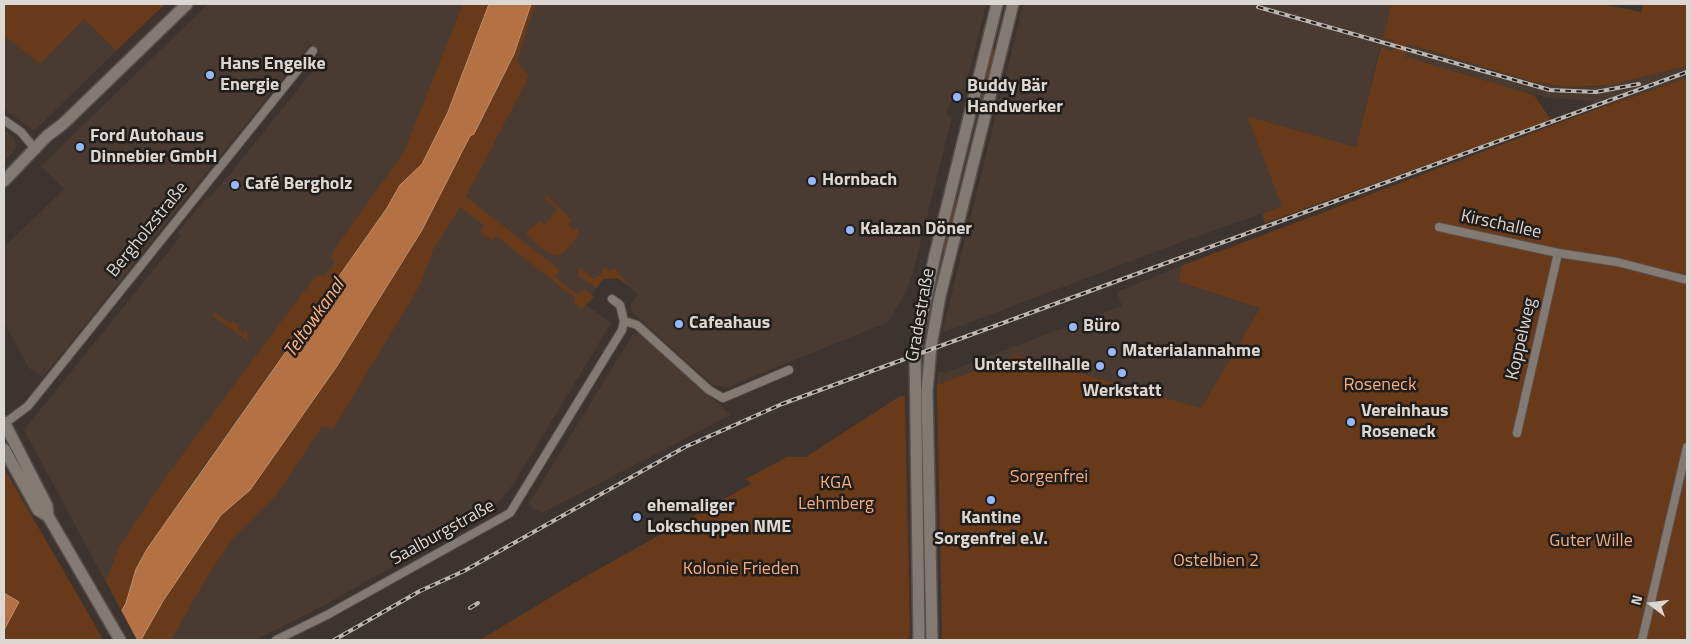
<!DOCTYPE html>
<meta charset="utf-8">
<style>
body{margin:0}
#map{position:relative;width:1691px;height:644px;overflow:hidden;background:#3d342f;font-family:"Titillium Web",sans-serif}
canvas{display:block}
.frame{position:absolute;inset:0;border:5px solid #dcd7d3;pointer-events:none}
.north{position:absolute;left:1626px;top:579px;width:50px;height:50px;-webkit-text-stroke:4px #211d1a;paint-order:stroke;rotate:285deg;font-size:14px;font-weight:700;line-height:20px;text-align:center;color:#dcd7d3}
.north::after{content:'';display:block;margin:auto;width:18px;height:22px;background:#dcd7d3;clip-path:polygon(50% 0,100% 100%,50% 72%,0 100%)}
</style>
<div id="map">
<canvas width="1691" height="644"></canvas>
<div class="frame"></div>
<div class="north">N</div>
</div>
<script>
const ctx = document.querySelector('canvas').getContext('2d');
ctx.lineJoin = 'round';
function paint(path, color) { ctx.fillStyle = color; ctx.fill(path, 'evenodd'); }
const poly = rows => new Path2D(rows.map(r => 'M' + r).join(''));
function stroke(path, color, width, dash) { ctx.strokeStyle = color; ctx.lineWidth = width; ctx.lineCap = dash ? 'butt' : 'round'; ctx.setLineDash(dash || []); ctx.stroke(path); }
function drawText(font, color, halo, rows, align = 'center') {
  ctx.font = font + ' "Titillium Web",sans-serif'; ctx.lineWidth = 5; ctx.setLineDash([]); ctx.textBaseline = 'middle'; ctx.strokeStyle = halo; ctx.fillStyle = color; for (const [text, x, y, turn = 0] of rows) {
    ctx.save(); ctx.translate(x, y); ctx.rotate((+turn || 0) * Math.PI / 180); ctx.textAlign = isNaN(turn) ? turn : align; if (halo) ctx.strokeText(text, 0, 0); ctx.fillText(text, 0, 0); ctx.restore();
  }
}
paint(poly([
 [208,4,986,4,964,93,956,89,946,114,952,117,913,272,906,292,888,322,728,387,713,385,632,312,631,304,638,294,618,278,603,279,585,304,611,323,516,480,505,495,482,517,317,609,255,640,137,640,24,430,176,242,181,235,178,232,207,197,210,198,230,174,324,57,310,44,43,377,29,368,4,323,4,247,64,189,41,166],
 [1023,4,1391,4,1383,38,1395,41,1392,52,1380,46,1356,147,1248,116,1283,206,1173,245,942,333],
 [84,19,116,51,34,131,4,109,4,36,40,64],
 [1408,44,1534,82,1556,86,1594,87,1624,82,1687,66,1687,78,1596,109,1593,101,1548,98,1461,75,1404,57],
 [4,130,15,138,16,149,4,161],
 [1181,266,1179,282,1260,308,1201,408,1017,355,937,385,938,371,944,373,1122,306,1117,292],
 [639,333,731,415,542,513,528,505,633,334]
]), '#493b32');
paint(poly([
 [4,4,165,4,116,51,84,19,40,64,4,36],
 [463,4,489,4,464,76,431,148,422,164,400,185,387,208,193,481,136,569,129,595,121,611,106,580,120,546,158,488,286,315,315,277,320,275,324,277,335,262,331,258,333,251,404,152],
 [531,4,535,4,517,62,529,76,466,197,560,270,555,277,577,294,584,289,594,297,583,308,580,308,575,303,574,297,496,236,492,240,480,232,485,226,460,207,433,250,419,287,333,429,322,426,278,493,231,540,204,582,171,640,141,640,163,601,221,515,250,490,337,366,422,230,470,136,475,134,514,54],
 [1391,4,1601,4,1641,12,1643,4,1687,4,1687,66,1611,85,1567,87,1534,82,1408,44,1405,57,1534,95,1551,120,1265,223,1262,214,1282,206,1247,116,1356,147,1381,46,1392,52,1395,41,1383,38],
 [996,49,983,102,980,103,991,51],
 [1687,78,1687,640,942,640,937,385,1017,355,1201,408,1260,308,1179,282,1181,266,1580,115],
 [546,195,568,216,567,218,572,220,568,224,574,230,579,225,577,237,564,252,558,256,548,253,526,235,531,227,533,228,539,221,545,225,557,209,544,198],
 [956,200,958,202,947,249,942,251,953,202],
 [579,267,593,279,596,276,600,276,604,267,610,272,614,268,627,283,626,284,618,278,603,279,597,288,578,276],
 [220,307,215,313,230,324,232,321,239,325,237,329,243,334,247,329,247,339,259,349,212,315],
 [920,391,922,391,927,639,924,638,919,395],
 [900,396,905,397,910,634,908,640,480,640,574,583,751,484,746,479,787,457,806,457],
 [4,468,88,613,103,640,4,640]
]), '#683a1a');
const water = poly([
 [489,4,531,4,514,54,474,134,470,136,422,230,337,366,250,490,221,515,163,601,141,640,105,640,126,603,136,569,147,549,387,208,400,185,422,164,448,112,489,4],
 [4,593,19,602,4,630,4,593]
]);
paint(water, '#b37144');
stroke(water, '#bf906f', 1);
paint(poly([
 [120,608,137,640,103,640,102,639]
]), '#3d342f');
const street = poly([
 [4,120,21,132,36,150],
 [1439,227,1558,253,1617,262,1687,280],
 [624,321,637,325,709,390,723,398,789,370],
 [4,424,28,406,313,51],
 [1517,433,1558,253],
 [276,640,327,615,510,513,622,330,624,321,620,305,612,299],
 [1642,640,1687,447]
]);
const secondary = poly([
 [4,181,47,136,63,124,187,4],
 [4,422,47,506,48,516,120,640],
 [4,449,38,510,48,516],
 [919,640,915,350,935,255,997,4],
 [932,640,927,391,931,346,940,296,1013,4]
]);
stroke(street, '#58504c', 10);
stroke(secondary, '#58504c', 14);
stroke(street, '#847a74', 8);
stroke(secondary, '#847a74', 11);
const rail = poly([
 [1258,7,1550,90,1596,92,1639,84],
 [470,608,478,603],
 [334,640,420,591,464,571,685,447,782,404,1687,72]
]);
stroke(rail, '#bcb6b2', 4);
stroke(rail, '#211d1a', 2, [5.5]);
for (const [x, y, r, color] of [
 [210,75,5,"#94b7fd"],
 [957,97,5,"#94b7fd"],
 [80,147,5,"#94b7fd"],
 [812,181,5,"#94b7fd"],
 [235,185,5,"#94b7fd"],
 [850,230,5,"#94b7fd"],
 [679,324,5,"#94b7fd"],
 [1073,327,5,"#94b7fd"],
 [1112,352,5,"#94b7fd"],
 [1100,366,5,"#94b7fd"],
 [1122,373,5,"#94b7fd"],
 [1351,422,5,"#94b7fd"],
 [991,500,5,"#94b7fd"],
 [637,517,5,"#94b7fd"]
]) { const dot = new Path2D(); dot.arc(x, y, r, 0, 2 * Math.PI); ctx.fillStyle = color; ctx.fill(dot); stroke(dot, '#211d1a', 2); }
drawText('bold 18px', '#dcd7d3', '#211d1a', [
 ["Hans Engelke",220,65],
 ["Energie",220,86],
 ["Buddy Bär",967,87],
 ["Handwerker",967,108],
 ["Ford Autohaus",90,137],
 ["Dinnebier GmbH",90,158],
 ["Hornbach",822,181],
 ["Café Bergholz",245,185],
 ["Kalazan Döner",860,230],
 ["Cafeahaus",689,324],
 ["Büro",1083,327],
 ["Materialannahme",1122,352],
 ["Unterstellhalle",1090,366,"right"],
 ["Werkstatt",1122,392,"center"],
 ["Vereinhaus",1361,412],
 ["Roseneck",1361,433],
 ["ehemaliger",647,507],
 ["Lokschuppen NME",647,528],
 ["Kantine",991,519,"center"],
 ["Sorgenfrei e.V.",991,540,"center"]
], 'left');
drawText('18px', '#dcd7d3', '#211d1a', [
 ["Kirschallee",1501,225,12],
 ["Bergholzstraße",148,230,-51],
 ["Gradestraße",921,315,-80],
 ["Koppelweg",1522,339,-77],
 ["Saalburgstraße",443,533,-29]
]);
drawText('18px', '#f5ac7c', '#211d1a', [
 ["Roseneck",1380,386],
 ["Sorgenfrei",1049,478],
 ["KGA",836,484],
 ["Lehmberg",836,505],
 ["Guter Wille",1591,542],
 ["Ostelbien 2",1216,562],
 ["Kolonie Frieden",741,570]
]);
drawText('italic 19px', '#fdb484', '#211d1a', [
 ["Teltowkanal",315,319,-55]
]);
</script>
